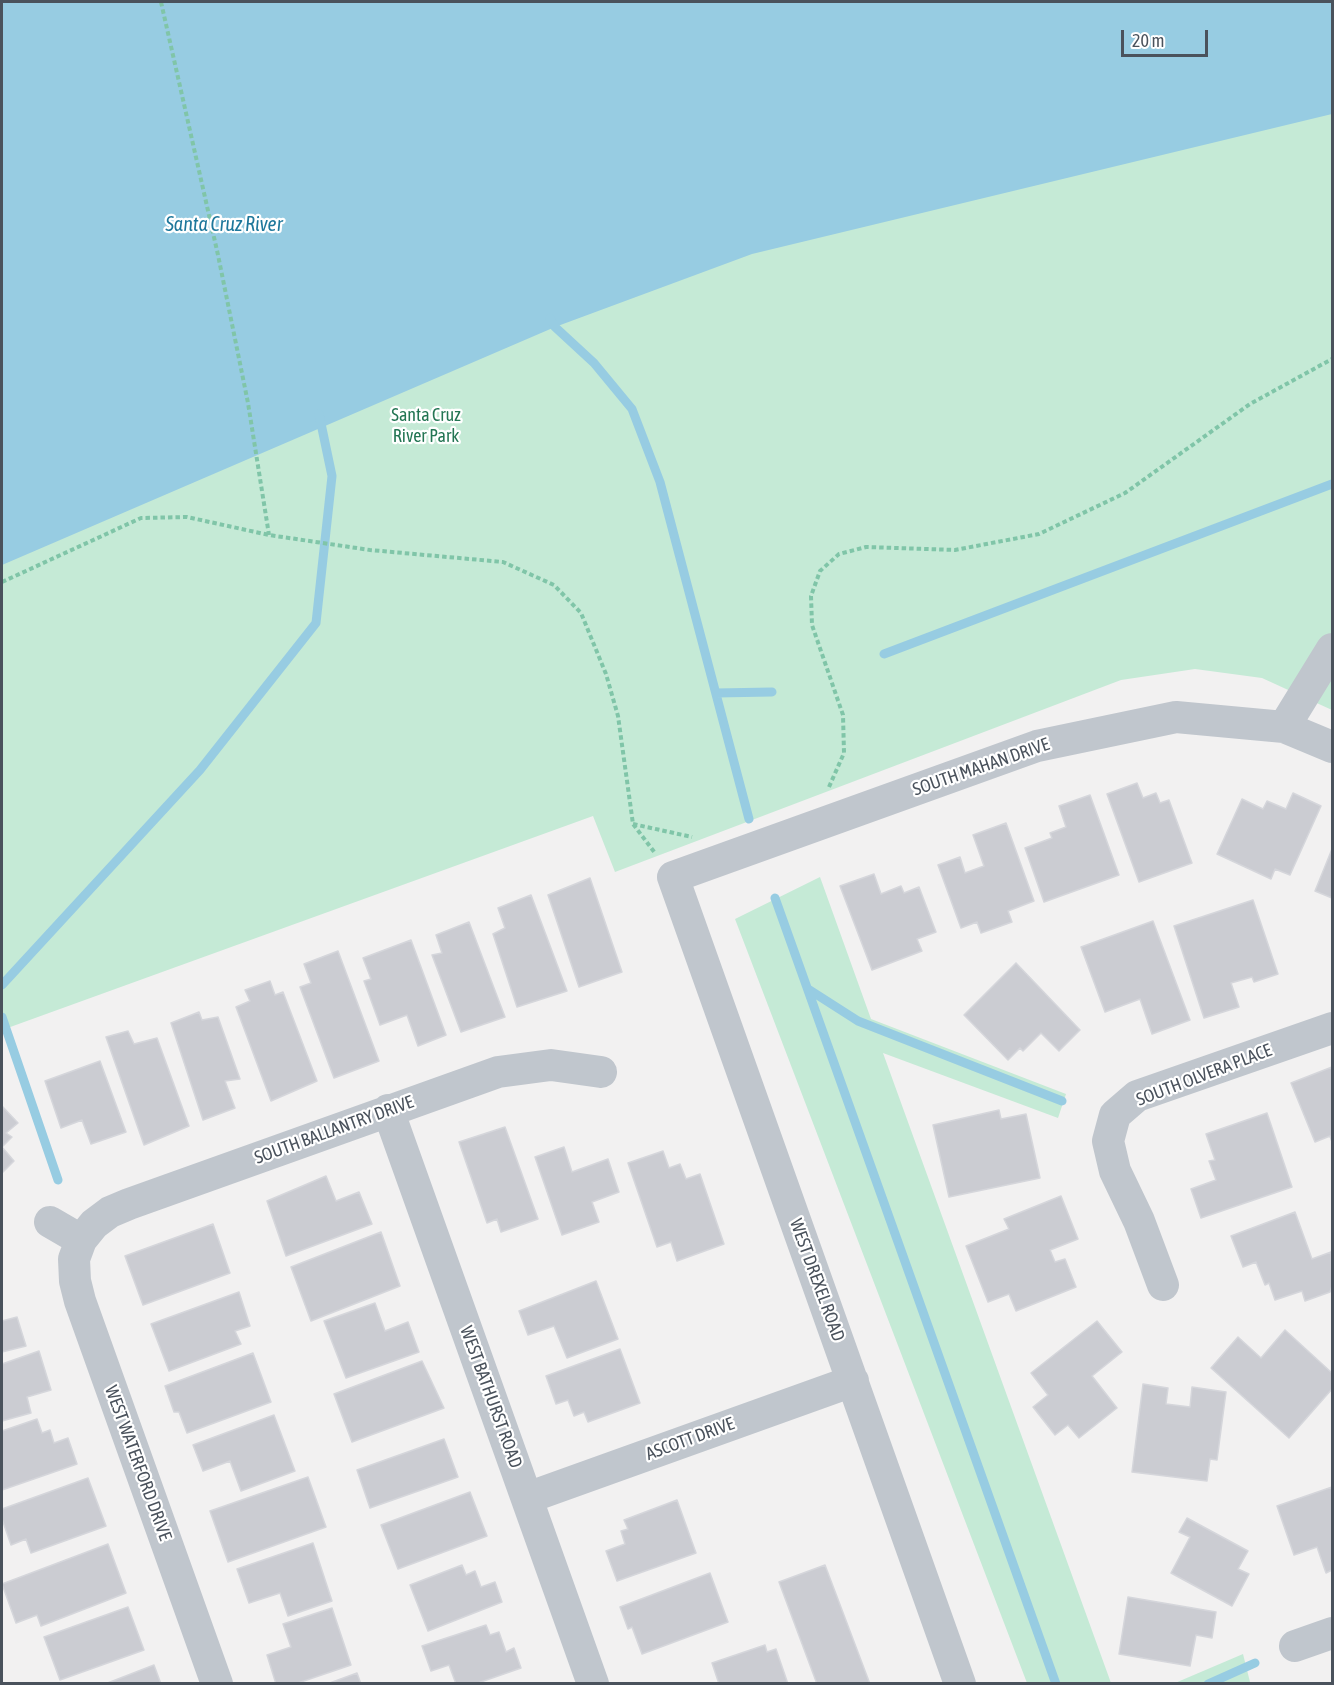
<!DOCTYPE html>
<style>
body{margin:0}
#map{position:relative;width:1334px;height:1685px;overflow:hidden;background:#f2f1f1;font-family:"Asap Condensed",sans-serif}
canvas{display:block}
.frame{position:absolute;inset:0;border:3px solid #4a525c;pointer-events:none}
.scale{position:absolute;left:1121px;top:30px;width:87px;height:27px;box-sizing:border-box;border:3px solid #4a525c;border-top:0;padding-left:8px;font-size:18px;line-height:21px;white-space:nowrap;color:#4a525c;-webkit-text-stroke:4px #fff;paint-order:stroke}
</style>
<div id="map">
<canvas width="1334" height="1685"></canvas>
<div class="frame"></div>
<div class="scale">20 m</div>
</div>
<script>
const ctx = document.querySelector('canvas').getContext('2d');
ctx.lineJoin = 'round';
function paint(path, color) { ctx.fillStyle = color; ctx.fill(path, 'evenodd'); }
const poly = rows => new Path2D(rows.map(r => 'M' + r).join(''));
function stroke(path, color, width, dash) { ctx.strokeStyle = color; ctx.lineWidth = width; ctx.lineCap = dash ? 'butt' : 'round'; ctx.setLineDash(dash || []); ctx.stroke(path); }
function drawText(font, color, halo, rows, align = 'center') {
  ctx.font = font + ' "Asap Condensed",sans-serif'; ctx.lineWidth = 4.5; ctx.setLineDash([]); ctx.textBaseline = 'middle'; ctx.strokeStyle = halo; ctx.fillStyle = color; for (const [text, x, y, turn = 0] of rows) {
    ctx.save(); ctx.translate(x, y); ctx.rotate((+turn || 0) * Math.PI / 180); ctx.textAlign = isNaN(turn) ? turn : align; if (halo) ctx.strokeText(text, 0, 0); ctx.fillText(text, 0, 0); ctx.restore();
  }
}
paint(poly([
 [2,2,1332,2,1332,710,1262,678,1195,669,1121,680,615,872,593,816,2,1030],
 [820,877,871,1019,1066,1094,1058,1118,883,1053,1111,1683,1027,1683,735,919],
 [1243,1654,1250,1682,1246,1683,1175,1683]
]), '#c5ead6');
paint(poly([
 [2,2,1332,2,1332,114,752,254,555,327,2,565]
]), '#97cce2');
stroke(poly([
 [550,318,555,327,594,363,632,409,660,482,749,819],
 [884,654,1332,484],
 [716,693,772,692],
 [775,898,1056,1684],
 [2,985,200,770,316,623,332,476,319,414],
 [808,989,858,1021,1062,1101],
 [2,1017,58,1180],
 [1208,1684,1255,1663]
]), '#97cce2', 9);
const building = poly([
 [1137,783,1143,798,1156,793,1160,803,1169,800,1192,863,1139,882,1107,794,1137,783],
 [1293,793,1321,806,1290,875,1275,869,1271,879,1217,854,1242,799,1263,809,1267,801,1286,809,1293,793],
 [1090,795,1119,875,1044,902,1025,848,1052,838,1050,833,1066,827,1059,806,1090,795],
 [1006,823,1034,901,1008,911,1012,922,981,933,977,922,961,928,938,865,960,857,965,873,984,866,973,835,1006,823],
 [1332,849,1332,898,1315,891,1332,849],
 [874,874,881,894,901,886,904,893,919,887,936,932,917,939,922,951,872,970,840,886,874,874],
 [590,878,622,972,579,987,548,895,590,878],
 [531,895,567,991,517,1007,493,934,505,928,498,908,531,895],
 [1253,900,1278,974,1254,982,1252,977,1231,983,1239,1007,1204,1018,1174,926,1253,900],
 [1153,921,1190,1020,1152,1034,1140,999,1105,1012,1081,947,1153,921],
 [469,922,505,1017,461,1032,432,955,442,953,436,935,469,922],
 [411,940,446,1035,418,1046,407,1015,380,1025,364,981,371,979,363,958,411,940],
 [338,951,379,1061,334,1078,300,987,311,983,304,964,338,951],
 [1016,963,1080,1030,1059,1051,1041,1033,1023,1051,1020,1048,1008,1060,964,1015,1016,963],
 [270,981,275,995,283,992,317,1081,271,1101,236,1007,250,1001,245,990,270,981],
 [199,1012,202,1020,218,1017,240,1079,225,1081,235,1108,203,1120,171,1023,199,1012],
 [128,1031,134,1044,157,1038,189,1126,144,1145,106,1037,128,1031],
 [100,1061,126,1132,91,1144,82,1120,61,1128,45,1081,100,1061],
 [1332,1067,1332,1142,1330,1136,1315,1142,1291,1083,1332,1067],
 [2,1106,18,1123,6,1133,12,1137,2,1147,14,1161,2,1173,2,1106],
 [999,1110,1001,1119,1026,1114,1040,1178,949,1197,933,1125,999,1110],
 [1267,1113,1292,1187,1201,1218,1191,1189,1216,1180,1209,1161,1215,1160,1206,1134,1267,1113],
 [505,1127,538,1219,501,1232,497,1219,487,1223,459,1142,505,1127],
 [564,1147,572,1172,608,1159,619,1192,592,1202,599,1222,562,1235,535,1157,564,1147],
 [663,1151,669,1168,680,1164,686,1179,700,1174,724,1244,677,1261,671,1242,657,1247,628,1163,663,1151],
 [326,1176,336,1201,359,1192,372,1224,286,1256,267,1201,326,1176],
 [1061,1196,1078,1239,1050,1250,1055,1262,1065,1259,1076,1287,1016,1311,1009,1294,988,1302,966,1246,1009,1229,1004,1219,1061,1196],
 [1295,1212,1312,1259,1331,1252,1332,1286,1330,1292,1305,1301,1302,1291,1275,1300,1269,1283,1265,1285,1256,1262,1243,1267,1231,1236,1295,1212],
 [213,1224,230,1273,143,1305,125,1256,213,1224],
 [381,1232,400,1286,311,1321,291,1267,381,1232],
 [596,1281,618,1339,567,1358,554,1326,528,1335,519,1311,596,1281],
 [239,1292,250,1326,235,1331,241,1344,169,1371,151,1324,239,1292],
 [375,1303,385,1331,408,1322,419,1352,346,1378,324,1321,375,1303],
 [17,1317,26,1346,2,1352,2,1321,17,1317],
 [1097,1321,1122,1352,1092,1376,1117,1408,1079,1438,1068,1425,1055,1435,1033,1407,1048,1395,1031,1373,1097,1321],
 [1285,1330,1332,1373,1332,1389,1289,1438,1211,1368,1238,1337,1261,1358,1285,1330],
 [620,1349,640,1403,588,1422,584,1412,574,1416,568,1400,556,1404,546,1376,620,1349],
 [39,1351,51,1390,27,1397,31,1413,2,1421,2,1364,39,1351],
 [253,1353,271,1402,187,1433,179,1412,174,1412,165,1386,253,1353],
 [422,1361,444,1408,352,1442,334,1394,422,1361],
 [1143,1384,1168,1388,1166,1404,1190,1407,1192,1387,1226,1392,1217,1460,1210,1459,1207,1481,1132,1472,1143,1384],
 [274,1415,295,1471,241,1491,230,1461,203,1471,193,1445,274,1415],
 [37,1419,42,1433,50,1430,54,1443,68,1438,77,1464,2,1490,2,1431,37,1419],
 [444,1439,458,1477,370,1508,357,1470,444,1439],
 [308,1477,326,1527,228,1562,210,1511,308,1477],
 [88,1478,106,1526,31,1553,26,1539,11,1545,2,1519,2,1509,88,1478],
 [1332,1487,1332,1570,1326,1573,1317,1547,1294,1555,1277,1506,1332,1487],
 [470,1492,487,1536,398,1569,381,1525,470,1492],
 [677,1500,696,1553,617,1581,606,1551,625,1544,621,1531,628,1529,624,1520,677,1500],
 [1187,1518,1248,1551,1238,1569,1249,1574,1232,1606,1171,1573,1190,1537,1179,1532,1187,1518],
 [313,1543,332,1601,288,1616,280,1593,249,1603,237,1569,313,1543],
 [108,1544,126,1593,41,1626,37,1615,16,1623,2,1584,108,1544],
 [462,1565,466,1575,475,1571,481,1587,495,1582,502,1602,428,1631,410,1585,462,1565],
 [825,1565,870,1684,817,1684,779,1582,825,1565],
 [710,1573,728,1622,642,1654,632,1627,628,1629,620,1607,710,1573],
 [1128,1597,1216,1612,1212,1638,1196,1635,1190,1666,1119,1654,1128,1597],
 [128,1607,144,1650,60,1680,44,1637,128,1607],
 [332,1608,351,1665,295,1684,276,1684,267,1655,291,1647,283,1624,332,1608],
 [486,1625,490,1635,499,1632,506,1652,514,1648,521,1668,475,1684,456,1684,449,1665,431,1671,422,1646,486,1625],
 [765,1645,767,1652,776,1649,788,1684,719,1684,712,1663,765,1645],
 [154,1665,161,1684,105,1684,154,1665],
 [357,1673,361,1684,327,1684,357,1673]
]);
paint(building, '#cbccd2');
stroke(building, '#d5d6db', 1.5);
stroke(poly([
 [161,2,218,255,248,403,269,535],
 [2,582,141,518,187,517,269,535,370,550,503,562,554,585,581,613,606,674,618,716,633,824,655,853],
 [829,787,844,753,843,715,812,625,811,596,820,571,839,554,866,547,955,550,1039,534,1125,493,1250,404,1332,359],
 [633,824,692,837]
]), '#80c5a8', 4, [4.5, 3]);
stroke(poly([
 [1284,727,1332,649],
 [388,1110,593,1684],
 [50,1222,81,1240],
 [1163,1285,1139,1221,1115,1171,1108,1141,1115,1115,1137,1096,1332,1028],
 [527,1498,853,1381],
 [1295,1646,1332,1633],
 [217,1684,80,1301,75,1281,74,1259,81,1240,94,1224,110,1212,129,1204,498,1072,551,1065,601,1072],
 [960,1684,673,877,1037,746,1176,717,1284,727,1332,747]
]), '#c0c6cd', 32);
drawText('18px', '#237553', '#fff', [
 ["Santa Cruz",426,415],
 ["River Park",426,436]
]);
drawText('18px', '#4a525c', '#fff', [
 ["SOUTH MAHAN DRIVE",981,767,-19],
 ["SOUTH OLVERA PLACE",1204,1075,-21],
 ["SOUTH BALLANTRY DRIVE",334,1130,-20],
 ["WEST DREXEL ROAD",817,1280,70],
 ["WEST BATHURST ROAD",491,1397,70],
 ["ASCOTT DRIVE",690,1439,-20],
 ["WEST WATERFORD DRIVE",138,1463,70]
]);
drawText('italic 20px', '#1e779b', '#fff', [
 ["Santa Cruz River",224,225]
]);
</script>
